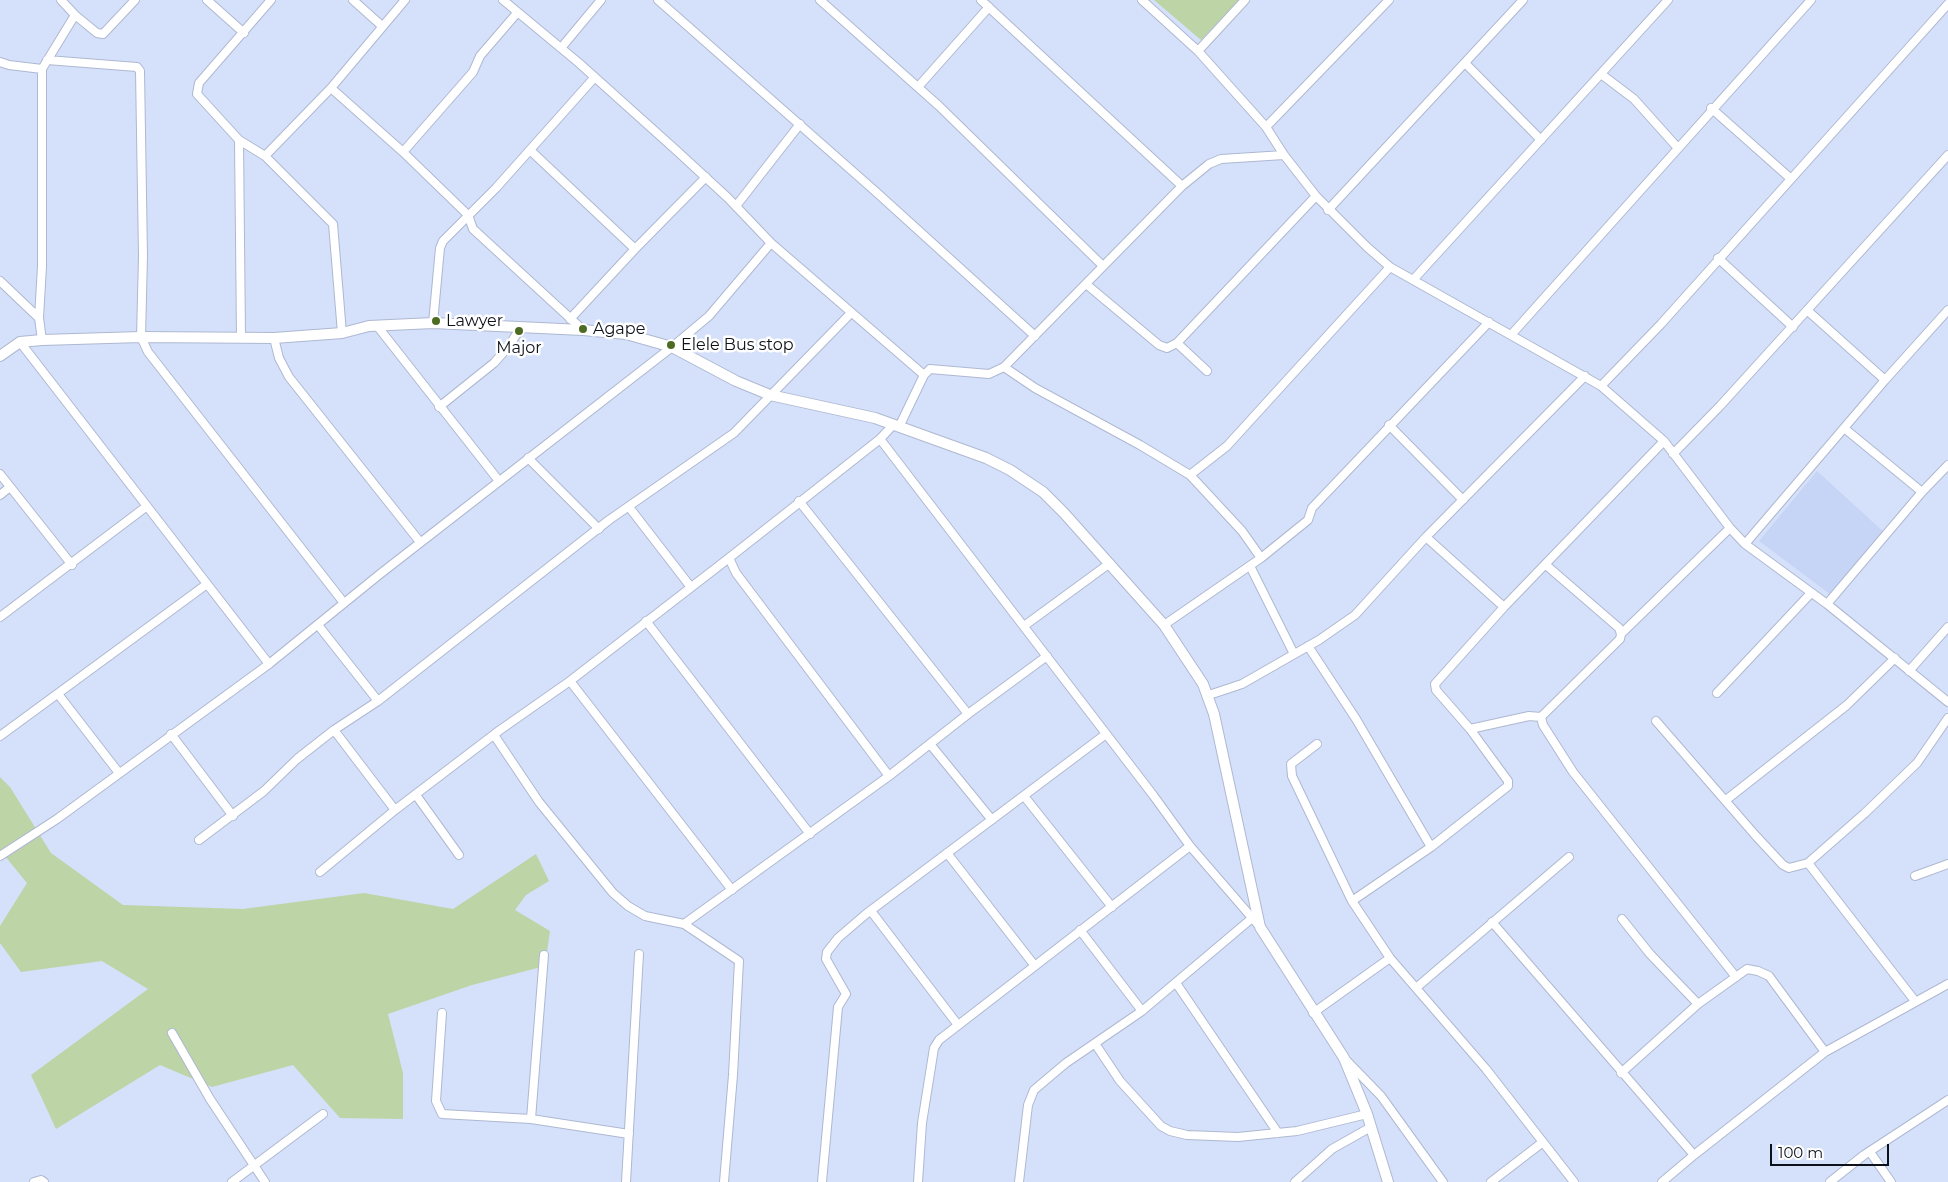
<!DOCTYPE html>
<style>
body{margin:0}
#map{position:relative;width:1948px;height:1182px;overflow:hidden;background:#d5e0fa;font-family:Montserrat,sans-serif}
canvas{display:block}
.scale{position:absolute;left:1770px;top:1144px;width:119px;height:22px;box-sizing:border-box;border:2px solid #0d111a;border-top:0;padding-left:6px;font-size:15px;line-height:18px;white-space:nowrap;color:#0d111a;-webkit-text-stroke:4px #fff;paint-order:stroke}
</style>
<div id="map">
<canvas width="1948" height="1182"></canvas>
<div class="scale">100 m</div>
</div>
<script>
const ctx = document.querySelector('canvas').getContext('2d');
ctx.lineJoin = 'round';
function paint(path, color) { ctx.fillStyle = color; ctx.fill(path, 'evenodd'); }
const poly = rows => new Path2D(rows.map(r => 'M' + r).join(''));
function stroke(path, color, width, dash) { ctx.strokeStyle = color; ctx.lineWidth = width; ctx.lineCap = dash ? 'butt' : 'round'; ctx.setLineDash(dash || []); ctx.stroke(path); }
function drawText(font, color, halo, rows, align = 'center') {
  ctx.font = font + ' Montserrat,sans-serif'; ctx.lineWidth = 5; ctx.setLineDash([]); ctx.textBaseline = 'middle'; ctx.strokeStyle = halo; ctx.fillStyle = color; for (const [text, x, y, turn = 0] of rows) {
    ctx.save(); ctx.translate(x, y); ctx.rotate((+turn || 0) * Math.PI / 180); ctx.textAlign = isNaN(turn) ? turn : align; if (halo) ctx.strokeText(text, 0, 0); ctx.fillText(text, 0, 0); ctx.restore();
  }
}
paint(poly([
 [1817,471,1887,535,1834,597,1759,541]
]), '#c6d4f5');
paint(poly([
 [1154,0,1240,0,1201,40],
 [0,777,10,787,51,853,123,905,243,909,364,893,453,909,536,854,549,881,526,895,515,910,550,931,545,966,472,985,388,1014,403,1073,403,1119,340,1118,293,1065,212,1087,160,1065,56,1129,31,1075,148,989,102,961,21,972,0,943,0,926,27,883,0,850]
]), '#bdd4a6');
const minor = poly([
 [61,0,75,15,97,33,103,34,135,0],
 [207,0,244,33],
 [353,0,382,26],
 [503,0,579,63,677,151,728,198,771,243,924,375],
 [658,0,875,191,1035,336],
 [820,0,939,106,1103,266],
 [981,0,1182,186],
 [1142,0,1198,51,1266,127,1284,155,1316,196,1367,247,1390,267,1413,280,1601,386,1664,441,1730,528,1745,544,1827,604,1948,702],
 [561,48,601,0],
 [1198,51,1245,0],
 [47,60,137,67,140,71,143,256,141,337,148,352,344,603],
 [0,62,9,65,42,69],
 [1465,63,1541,140],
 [1601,74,1634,99,1677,147],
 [918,87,989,7],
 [331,88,403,152,468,215,473,229,583,330],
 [1711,108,1790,178],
 [1266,127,1389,0],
 [239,140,265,156,331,88,405,0],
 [531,151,635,249],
 [403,152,473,72,480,56,517,13],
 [265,156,333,224,342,333],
 [736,206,800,124],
 [1328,210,1523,0],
 [1718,258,1793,327],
 [1413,280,1668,0],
 [0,281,39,318,42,340],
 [1086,284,1159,345,1167,348,1177,343,1316,196],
 [1808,311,1885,380],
 [39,318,42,266,42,69,75,15],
 [570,319,635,249,706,177],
 [433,323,440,248,443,241,496,188,594,78],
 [378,327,499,481],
 [1511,335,1811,0],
 [241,338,239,140,197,94,199,83,271,0],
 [274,338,279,358,289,377,420,542],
 [20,342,269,664],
 [1177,343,1207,371],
 [1004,367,1035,388,1140,445,1190,475,1242,531,1261,558],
 [1601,386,1661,324,1948,4],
 [439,407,494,363,509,346,521,327],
 [1389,425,1463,500],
 [899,427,924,375,930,369,989,374,1004,367,1182,186,1209,164,1221,159,1284,155],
 [1844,428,1922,492],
 [880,439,1153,795,1190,846,1260,927],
 [1673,454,1720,406,1948,155],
 [528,458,599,529],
 [0,474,72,565],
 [1190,475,1227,446,1390,267],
 [0,495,10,487],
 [799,501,968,714],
 [629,507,690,586],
 [1426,537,1504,607],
 [1745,544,1885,380,1948,310],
 [729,558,736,573,889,776],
 [1546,565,1619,628,1621,634,1620,639,1541,717,1543,725,1573,772,1736,977],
 [1250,566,1294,654],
 [1827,604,1922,492,1948,465],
 [0,617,147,506],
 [646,621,810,834],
 [318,625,378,701],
 [1164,625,1261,558,1308,520,1312,508,1489,322],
 [1024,626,1110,563],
 [1621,634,1730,528],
 [1308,646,1356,719,1431,847],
 [1909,671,1948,627],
 [570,681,732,890],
 [1717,693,1811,593],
 [58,694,119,773],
 [1209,695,1242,684,1319,640,1355,615,1426,537,1585,376],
 [1656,721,1756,836,1783,865,1789,868,1808,863,1865,813,1917,763,1948,718],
 [1470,729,1529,716,1541,717],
 [334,730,395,810],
 [171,734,233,816],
 [494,735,539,802,613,893,628,906,645,916,684,924,739,961,733,1075,724,1182],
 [0,736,207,584],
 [930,744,992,820],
 [1317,744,1291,764,1292,776,1352,901,1390,958,1486,1069,1574,1182],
 [416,795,459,855],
 [1024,796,1112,907],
 [1726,800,1847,705,1895,658],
 [199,840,264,791,297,759,334,730,378,701,609,520,734,433,851,313],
 [947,853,1035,966],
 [0,856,57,819,269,664,380,574,672,347,709,316,771,243],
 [1808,863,1915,1001],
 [320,872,395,810,500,730,570,681,729,558,880,439,893,425],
 [1915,876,1948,864],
 [1352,901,1431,847,1508,786,1508,781,1470,729,1436,690,1435,684,1504,607,1664,441],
 [871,911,958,1025],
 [1622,919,1650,954,1698,1004],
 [1492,922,1694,1155],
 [684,924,889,776,968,714,1047,656],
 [1080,930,1142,1011],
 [1176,983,1278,1133],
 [1416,988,1569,857],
 [442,1013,436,1101,442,1114,531,1119,629,1134],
 [1313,1013,1390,958],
 [172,1033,210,1099,265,1182],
 [1096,1045,1120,1081,1161,1126,1170,1131,1187,1135,1238,1137,1297,1131,1367,1114],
 [1347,1061,1381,1096,1443,1182],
 [1621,1073,1698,1004,1747,969,1758,971,1769,976,1825,1052],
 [531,1119,544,955],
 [1870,1152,1891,1182],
 [34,1182,41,1180,44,1182],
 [232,1182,323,1114],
 [626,1182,639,954],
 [822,1182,838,1007,846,994,826,959,827,952,838,938,866,914,1106,734],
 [918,1182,922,1123,934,1048,939,1040,1190,846],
 [1019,1182,1028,1105,1034,1090,1066,1063,1142,1011,1251,919],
 [1295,1182,1332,1149,1371,1127],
 [1491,1182,1543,1142],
 [1662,1182,1694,1155,1825,1052,1948,984],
 [1830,1182,1864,1155,1948,1100]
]);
const tertiary = poly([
 [0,356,20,342,42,340,141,337,274,338,342,333,369,326,433,323,583,330,626,334,672,347,736,381,770,395,875,418,986,458,1010,470,1043,492,1064,513,1164,625,1203,684,1214,714,1260,927,1344,1058,1367,1114,1388,1182]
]);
stroke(minor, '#aeb8d1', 10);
stroke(tertiary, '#aeb8d1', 12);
stroke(minor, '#fff', 8);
stroke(tertiary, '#fff', 10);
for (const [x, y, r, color] of [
 [436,321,5,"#4c6c23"],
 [583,329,5,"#4c6c23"],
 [519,331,5,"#4c6c23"],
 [671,345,5,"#4c6c23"]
]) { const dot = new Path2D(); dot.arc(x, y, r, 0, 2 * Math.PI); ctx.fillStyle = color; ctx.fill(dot); stroke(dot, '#fff', 2); }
drawText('16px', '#0d111a', '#fff', [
 ["Lawyer",446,321],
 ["Agape",593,329],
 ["Elele Bus stop",681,345],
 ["Major",519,348,"center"]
], 'left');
</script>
